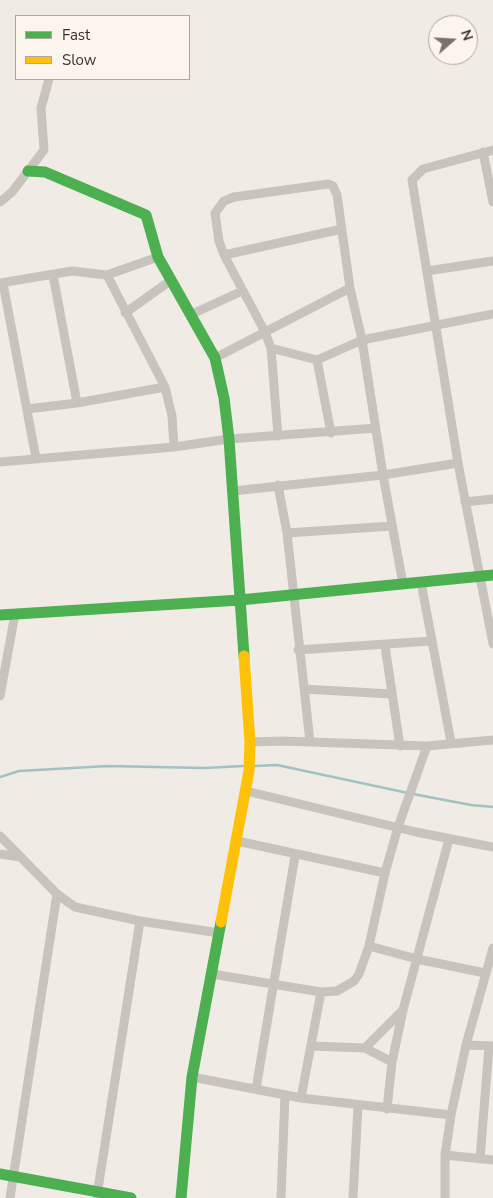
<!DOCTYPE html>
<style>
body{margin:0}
#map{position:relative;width:493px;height:1198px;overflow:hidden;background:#f0ebe5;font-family:"Nunito Sans",sans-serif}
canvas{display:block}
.legend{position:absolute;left:15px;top:15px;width:175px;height:65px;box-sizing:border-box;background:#fbf5ee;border:1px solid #aea6a0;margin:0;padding:6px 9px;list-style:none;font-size:15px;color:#3b302b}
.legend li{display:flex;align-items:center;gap:10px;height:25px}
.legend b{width:25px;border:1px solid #aea6a0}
.north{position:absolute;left:428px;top:15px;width:50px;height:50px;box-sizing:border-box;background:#fbf5ee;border:1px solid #aea6a0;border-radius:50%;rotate:71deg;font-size:14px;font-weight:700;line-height:20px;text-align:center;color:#3b302b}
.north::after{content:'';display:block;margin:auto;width:18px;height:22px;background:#7a716c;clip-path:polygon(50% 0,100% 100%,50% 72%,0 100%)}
</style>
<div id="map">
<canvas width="493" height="1198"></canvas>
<ul class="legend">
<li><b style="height:6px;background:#4caf50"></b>Fast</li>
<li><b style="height:6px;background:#ffc107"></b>Slow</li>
</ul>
<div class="north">N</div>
</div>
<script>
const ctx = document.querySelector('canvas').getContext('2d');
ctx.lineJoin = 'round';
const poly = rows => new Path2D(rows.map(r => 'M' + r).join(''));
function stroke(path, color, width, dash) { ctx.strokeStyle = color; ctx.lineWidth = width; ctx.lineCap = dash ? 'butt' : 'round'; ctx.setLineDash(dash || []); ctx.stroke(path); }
stroke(poly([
 [254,766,277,765,408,793],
 [0,777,19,771,108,766,205,768,243,766],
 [413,794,471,805,493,807]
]), '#a1c2c1', 2.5);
stroke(poly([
 [493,150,423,169,412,180,458,463,493,644],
 [483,152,493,202],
 [0,202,12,192,44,150,41,108,49,79],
 [224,255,342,229],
 [427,271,493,261],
 [53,275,77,403],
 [107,275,165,387,172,416,174,447],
 [0,283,72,271,107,275,158,257],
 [3,283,36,458],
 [125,313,170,281],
 [190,315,242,291],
 [271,348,317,360,362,340,493,314],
 [215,358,350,288],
 [317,360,331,433],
 [27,409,77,403,165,387],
 [278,436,271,348,265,332,224,255,219,241,215,213,224,201,234,197,328,184,333,186,337,195,350,288,362,340,383,475,403,584],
 [0,462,174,447,229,439,376,428],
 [278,485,287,533,310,742],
 [233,491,383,475,458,463],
 [465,502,493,499],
 [287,533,392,526],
 [421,582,451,742],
 [385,646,400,746],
 [298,650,431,641],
 [304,689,391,694],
 [0,696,15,614],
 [250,742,282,741,427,746,493,740],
 [246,791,416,832,493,847],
 [0,836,57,894,75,907,140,921,219,933],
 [237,841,385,873],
 [0,854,20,857],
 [369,946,417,959,485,973],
 [212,974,321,992,337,991,354,981,359,974,369,946,385,873,398,827,427,746],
 [466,1045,493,1046],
 [312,1046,365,1048,403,1010],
 [365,1048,392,1062],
 [192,1077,301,1098,451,1115],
 [256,1089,295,856],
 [301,1098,321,992],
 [387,1109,392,1062,403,1010,449,839],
 [445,1155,493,1160],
 [480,1159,489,1046],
 [97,1195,140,921],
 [10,1198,57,894],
 [281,1198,285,1095],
 [353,1198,358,1106],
 [445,1198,445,1155,451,1115,466,1045,493,948]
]), '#c9c3be', 9);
stroke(poly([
 [28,171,45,172,146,215,158,257,215,358,224,398,229,439,244,656],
 [0,615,240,600,493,575],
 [0,1174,131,1198],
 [181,1198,192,1077,221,922]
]), '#4caf50', 11);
stroke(poly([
 [221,922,249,771,250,742,244,656]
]), '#ffc107', 11);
</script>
